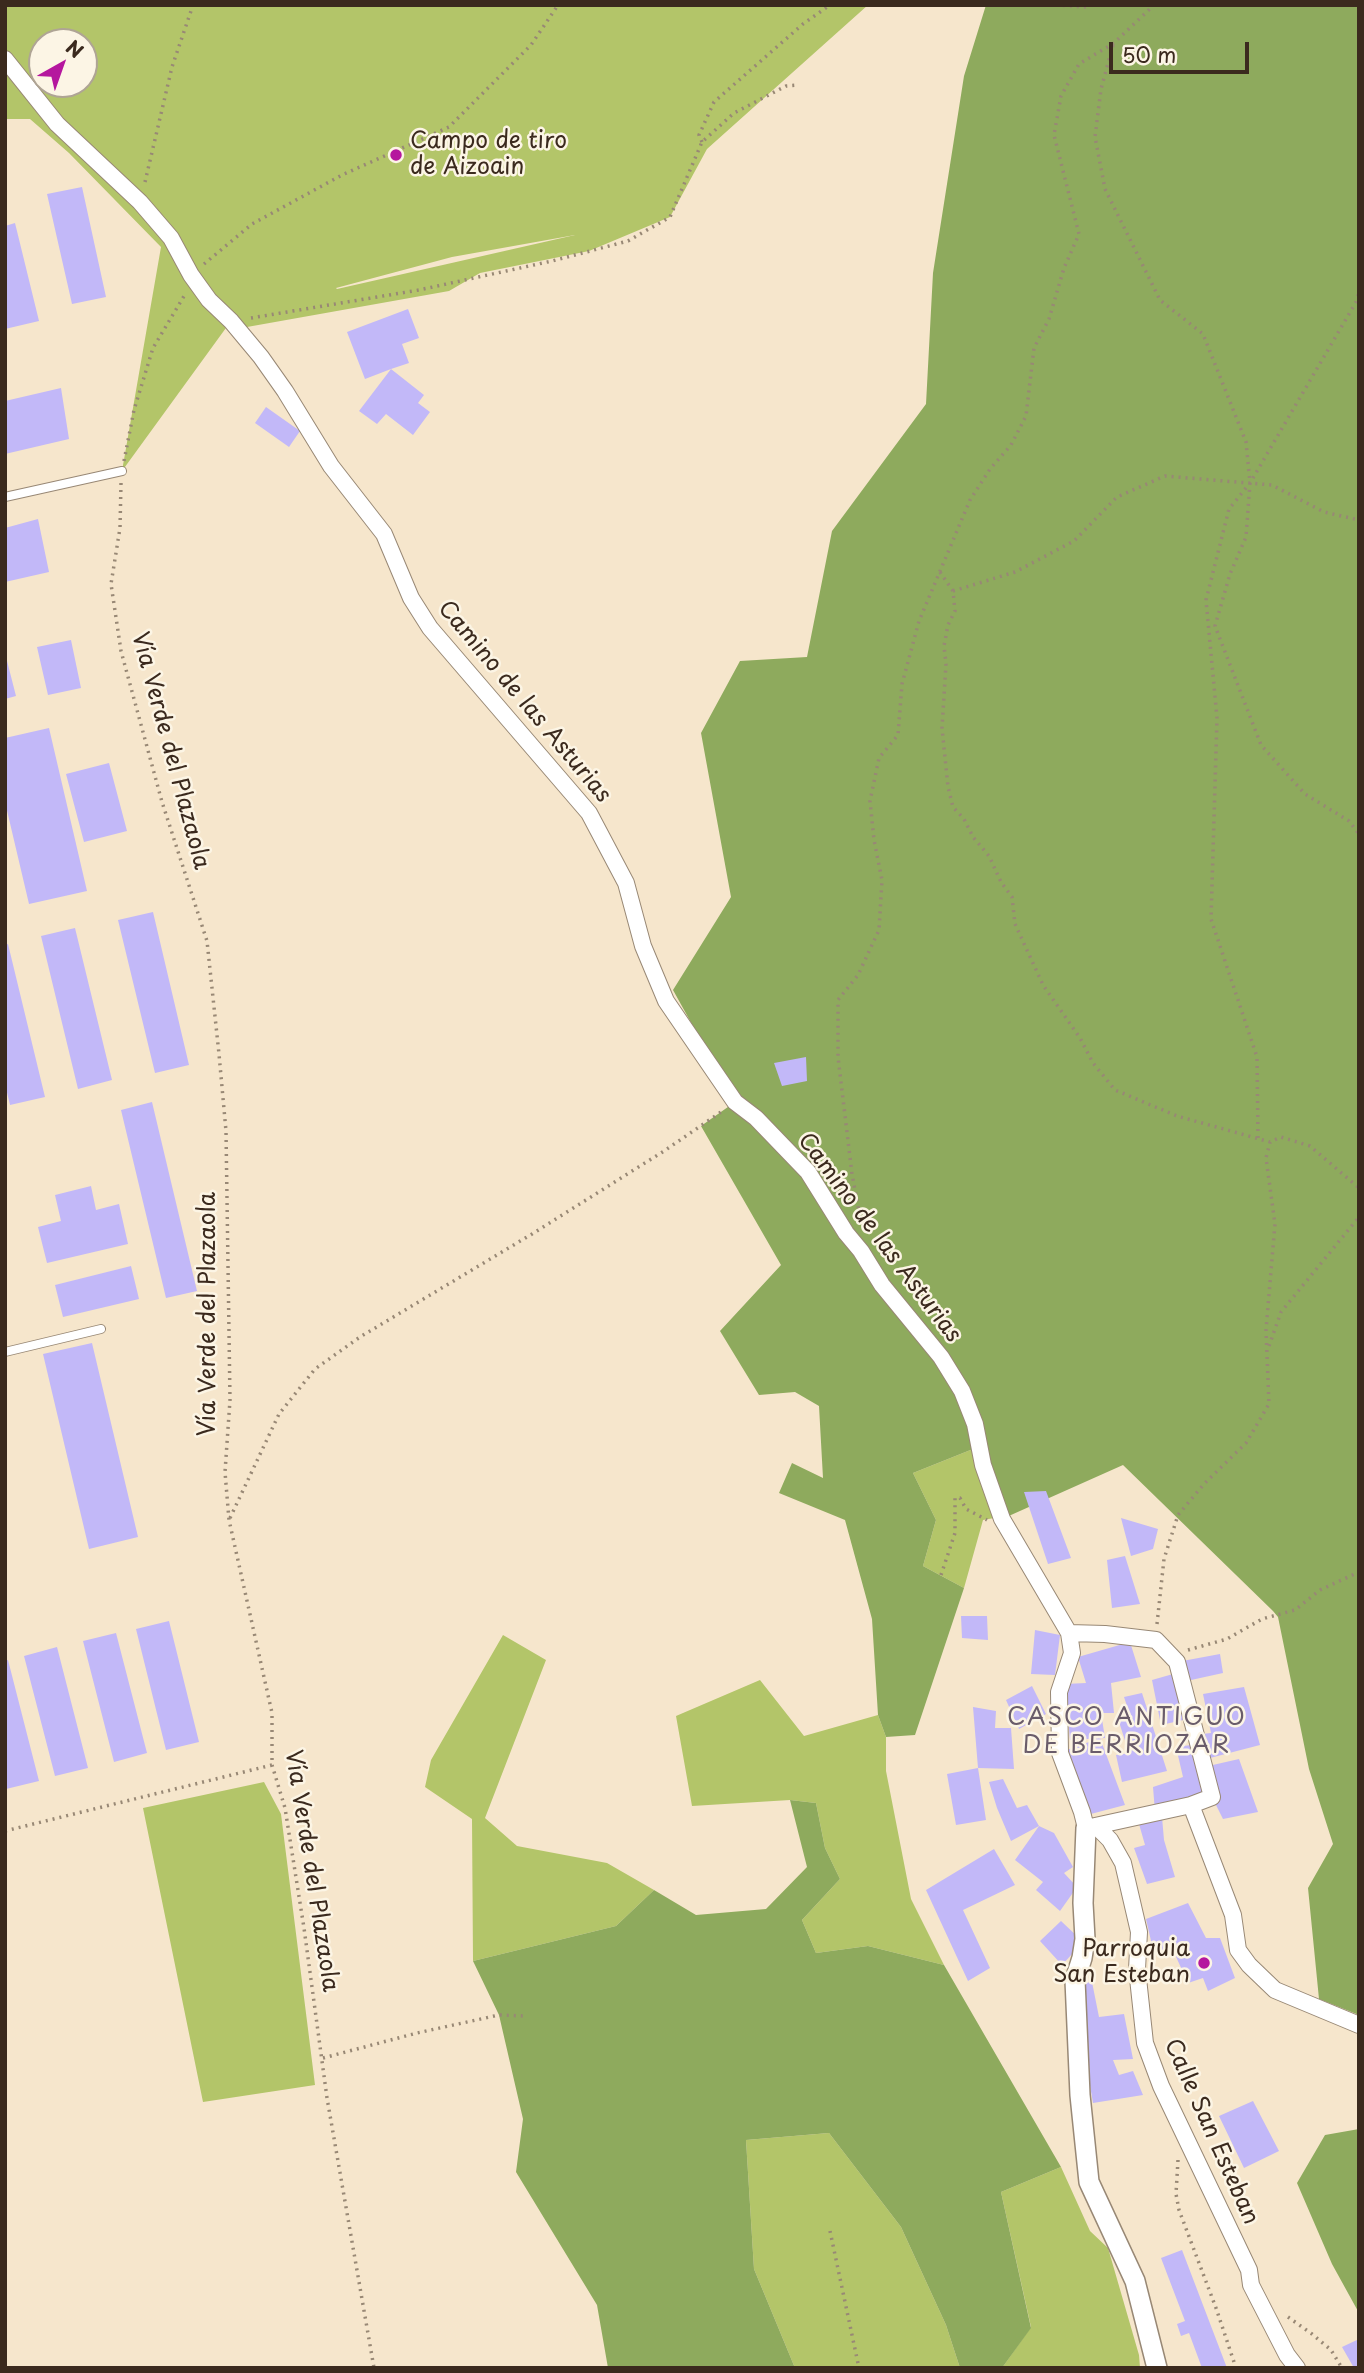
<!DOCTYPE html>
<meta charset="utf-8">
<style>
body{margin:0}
#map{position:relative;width:1364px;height:2373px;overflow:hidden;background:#f6e6cc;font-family:"Playpen Sans",sans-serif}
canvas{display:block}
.frame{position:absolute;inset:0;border:7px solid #3b2a1e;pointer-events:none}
.north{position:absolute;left:28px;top:28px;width:70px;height:70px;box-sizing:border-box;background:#fcf5e5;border:2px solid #afa495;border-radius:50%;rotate:40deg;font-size:19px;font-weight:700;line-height:28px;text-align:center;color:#3b2a1e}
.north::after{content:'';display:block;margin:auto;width:24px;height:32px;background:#b5179e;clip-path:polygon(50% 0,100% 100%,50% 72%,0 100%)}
.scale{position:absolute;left:1109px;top:42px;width:140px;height:32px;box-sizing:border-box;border:4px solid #3b2a1e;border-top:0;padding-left:9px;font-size:21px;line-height:24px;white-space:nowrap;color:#3b2a1e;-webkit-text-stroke:5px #fcf5e5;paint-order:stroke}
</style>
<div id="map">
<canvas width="1364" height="2373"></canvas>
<div class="frame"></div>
<div class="north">N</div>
<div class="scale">50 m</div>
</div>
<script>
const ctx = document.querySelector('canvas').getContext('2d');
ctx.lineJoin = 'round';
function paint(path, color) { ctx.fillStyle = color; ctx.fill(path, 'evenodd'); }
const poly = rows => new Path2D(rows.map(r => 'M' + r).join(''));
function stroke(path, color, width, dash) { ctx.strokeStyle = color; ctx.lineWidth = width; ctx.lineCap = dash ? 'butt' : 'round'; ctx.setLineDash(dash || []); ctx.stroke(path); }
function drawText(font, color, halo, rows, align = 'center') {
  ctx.font = font + ' "Playpen Sans",sans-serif'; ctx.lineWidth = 5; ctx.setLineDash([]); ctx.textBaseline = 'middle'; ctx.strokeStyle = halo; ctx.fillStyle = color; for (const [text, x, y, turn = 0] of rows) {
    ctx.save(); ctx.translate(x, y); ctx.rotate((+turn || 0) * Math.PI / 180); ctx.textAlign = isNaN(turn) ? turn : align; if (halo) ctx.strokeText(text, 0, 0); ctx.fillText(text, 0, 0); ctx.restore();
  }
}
paint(poly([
 [5,5,868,5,707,149,670,217,589,251,480,273,449,291,247,327,231,321,122,471,161,247,69,153,30,119,5,119],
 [42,42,84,42,84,84,42,84],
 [575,235,337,289,336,288,452,257],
 [973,1449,1000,1517,983,1520,964,1588,923,1566,936,1520,913,1473],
 [503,1635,546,1660,485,1818,517,1846,607,1863,654,1890,616,1926,473,1961,472,1819,425,1787,431,1760],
 [760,1680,804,1736,878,1715,886,1737,886,1771,911,1899,944,1965,868,1946,816,1953,802,1920,840,1879,825,1848,816,1803,790,1800,692,1806,676,1716],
 [264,1782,281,1814,315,2085,203,2102,143,1808],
 [829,2133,901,2227,946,2325,960,2368,795,2368,754,2269,746,2140],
 [1061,2167,1090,2231,1108,2248,1139,2355,1140,2368,1002,2368,1031,2327,1001,2192]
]), '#b3c569');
paint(poly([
 [986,5,1359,5,1359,2015,1319,1999,1308,1888,1333,1844,1309,1769,1278,1617,1273,1611,1123,1465,1002,1519,973,1449,913,1473,936,1520,923,1566,964,1588,915,1735,886,1737,878,1715,872,1619,845,1520,779,1493,792,1463,823,1478,819,1406,795,1392,759,1395,720,1331,781,1265,701,1126,735,1102,673,990,731,897,701,733,740,661,807,657,832,531,926,404,933,273,964,76],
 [790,1800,816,1803,825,1848,840,1879,802,1920,816,1953,868,1946,944,1965,1061,2167,1001,2192,1031,2328,1002,2368,960,2368,946,2325,901,2227,829,2133,746,2140,754,2269,795,2368,608,2368,597,2305,516,2172,523,2119,499,2015,473,1961,616,1926,654,1890,696,1915,766,1909,807,1867],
 [1359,2129,1359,2313,1332,2264,1297,2183,1325,2135]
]), '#8eaa5d');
paint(poly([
 [82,187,106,297,72,304,47,194],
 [15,223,39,321,5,329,5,226],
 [408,309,419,338,402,344,409,363,391,369,424,395,418,403,430,412,413,435,386,414,377,424,359,411,391,369,365,379,347,332],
 [61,388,69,439,5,454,5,401],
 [266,407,300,431,289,447,255,423],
 [38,519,49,572,5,582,5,528],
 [71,640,81,688,48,695,37,647],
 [5,653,16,696,5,699],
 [49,728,87,891,29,904,5,802,5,738],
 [109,763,127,831,84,842,66,774],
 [153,912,189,1065,155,1073,118,920],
 [75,928,112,1080,78,1089,41,936],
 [8,944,45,1097,10,1105,5,1084,5,945],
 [806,1057,807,1081,782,1086,774,1063],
 [152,1102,197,1291,166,1298,121,1110],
 [91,1186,96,1210,119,1204,128,1244,47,1263,38,1227,61,1221,55,1195],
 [131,1266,139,1299,63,1317,55,1285],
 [92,1343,138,1537,89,1549,43,1354],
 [1046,1491,1071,1558,1048,1564,1024,1492],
 [1121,1518,1158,1529,1153,1549,1131,1556],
 [1125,1556,1140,1604,1112,1608,1107,1560],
 [961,1616,987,1616,988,1640,962,1638],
 [169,1621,199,1742,166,1750,136,1629],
 [1035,1630,1060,1635,1055,1675,1031,1674],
 [116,1633,147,1753,114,1762,83,1641],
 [1130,1642,1141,1677,1111,1683,1114,1713,1101,1713,1105,1738,1070,1740,1065,1684,1086,1683,1078,1657],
 [57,1647,88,1768,55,1776,24,1656],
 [1220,1654,1223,1673,1182,1682,1192,1718,1161,1725,1152,1680,1180,1672,1177,1662],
 [8,1660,39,1781,6,1789,5,1661],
 [1032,1686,1046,1714,1019,1729,1006,1700],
 [1244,1687,1260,1745,1210,1758,1202,1734,1211,1733,1203,1694],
 [1142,1693,1167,1771,1122,1782,1116,1755,1129,1753,1120,1725,1120,1713,1128,1709,1124,1697],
 [973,1707,996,1711,995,1728,1011,1728,1014,1769,978,1768,986,1820,956,1825,947,1774,978,1768],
 [1100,1738,1125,1805,1087,1815,1067,1750],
 [1199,1744,1204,1767,1239,1759,1258,1812,1223,1819,1212,1797,1155,1812,1153,1787,1183,1777,1176,1747],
 [1003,1779,1017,1808,1027,1805,1039,1826,1011,1841,997,1808,989,1782],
 [1162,1817,1164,1840,1175,1877,1147,1884,1134,1848,1145,1845,1139,1824],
 [1039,1826,1054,1833,1073,1867,1064,1873,1077,1887,1060,1911,1036,1890,1043,1882,1015,1860],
 [994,1849,1015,1885,963,1910,990,1968,968,1981,926,1890],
 [1188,1903,1206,1938,1220,1938,1235,1978,1208,1991,1203,1978,1188,1983,1172,1948,1154,1954,1146,1919],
 [1061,1921,1079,1938,1073,1953,1062,1965,1040,1941],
 [1092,1982,1099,2017,1124,2014,1133,2059,1113,2060,1119,2075,1133,2071,1143,2095,1093,2103,1086,2062,1079,1983],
 [1253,2101,1279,2151,1244,2168,1219,2116],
 [1182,2250,1227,2368,1202,2368,1189,2333,1181,2336,1177,2324,1185,2321,1161,2258],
 [1359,2339,1359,2368,1354,2368,1342,2347]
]), '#c2b8f8');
const service = poly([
 [5,497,122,471],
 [5,1352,101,1329]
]);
const minor = poly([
 [5,59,57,124,140,202,171,238,191,275,209,300,231,321,261,357,285,391,331,466,384,534,411,598,430,628,589,813,626,883,643,946,666,1001,735,1102,756,1118,808,1172,846,1233,861,1251,882,1285,941,1357,962,1391,975,1424,983,1465,1002,1519,1069,1633,1072,1653,1059,1692,1060,1753,1082,1812,1086,1828,1191,1805,1212,1797,1177,1662,1156,1640,1105,1634,1069,1633],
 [1191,1805,1233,1915,1238,1950,1249,1965,1275,1990,1359,2025],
 [1097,1827,1110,1840,1123,1863,1139,1932,1137,1969,1145,2043,1161,2086,1249,2270,1251,2285,1287,2355,1297,2368]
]);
const tertiary = poly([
 [1086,1828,1083,1903,1085,1939,1082,1958,1075,1980,1080,2095,1089,2182,1135,2281,1157,2368]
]);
stroke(service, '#988875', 10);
stroke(minor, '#988875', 18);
stroke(tertiary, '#988875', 22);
stroke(poly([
 [1056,5,1086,7,1092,5],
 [1113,45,1101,89,1095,137,1105,189,1160,300,1203,334,1246,442,1250,483,1246,537,1230,574,1215,626,1261,745,1305,794,1349,821,1359,834],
 [702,142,699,135,714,102,803,24,830,5],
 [145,182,172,67,193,5],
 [204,264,252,224,342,175,449,127,531,45,558,5],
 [251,318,419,290,552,261,628,241,670,217,702,142,734,113,786,86,799,85],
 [124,461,134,410,153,348,184,296],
 [121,483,120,528,111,584,121,651,162,802,207,941,219,1054,226,1131,230,1400,225,1472,229,1520,272,1713,272,1765,285,1808,304,1928,327,2098,374,2368],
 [940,572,953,591,955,611,948,625,944,646,946,664,942,728,948,787,953,807,964,819,973,837,989,856,1001,882,1012,897,1015,924,1043,985,1080,1038,1093,1063,1115,1090,1177,1116,1270,1142],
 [953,591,1015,572,1074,541,1117,497,1165,476,1272,485,1324,512,1359,520],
 [1258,1138,1257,1057,1211,919,1217,718,1206,600,1229,509,1250,483,1356,302,1359,292],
 [861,1222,852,1174,838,1057,838,1000,858,975,879,930,882,880,874,840,870,801,879,758,898,735,902,684,919,621,970,500,990,469,1011,445,1026,416,1034,348,1049,319,1064,268,1079,234,1054,135,1061,96,1079,64,1114,43,1154,5],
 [1269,1346,1281,1312,1359,1217],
 [230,1518,279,1414,315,1369,360,1337,532,1234,664,1151,721,1112],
 [941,1575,955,1533,955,1498,960,1498,966,1509,987,1520],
 [1157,1624,1164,1559,1178,1515,1204,1484,1246,1443,1269,1404,1266,1330,1275,1224,1266,1158,1270,1142,1281,1137,1310,1146,1359,1188],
 [1188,1650,1227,1639,1262,1619,1295,1610,1320,1590,1359,1572],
 [5,1831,272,1765],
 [323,2058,417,2033,499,2015,525,2016],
 [1178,2160,1176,2194,1179,2210,1216,2308,1236,2368],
 [830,2231,859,2368],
 [1288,2317,1312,2334,1331,2350,1342,2368]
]), '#988875', 3.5, [2, 5]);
stroke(service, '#fff', 8);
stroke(minor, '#fff', 16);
stroke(tertiary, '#fff', 19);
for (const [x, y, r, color] of [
 [396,155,7,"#b5179e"],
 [1204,1963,7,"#b5179e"]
]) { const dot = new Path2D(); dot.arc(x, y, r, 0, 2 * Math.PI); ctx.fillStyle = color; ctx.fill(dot); stroke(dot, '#fcf5e5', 2.5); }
drawText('23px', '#3b2a1e', '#fcf5e5', [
 ["Campo de tiro",410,142],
 ["de Aizoain",410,168],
 ["Parroquia",1190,1950,"right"],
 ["San Esteban",1190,1976,"right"]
], 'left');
drawText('23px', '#3b2a1e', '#fcf5e5', [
 ["Camino de las Asturias",524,702,50],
 ["Vía Verde del Plazaola",170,751,75],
 ["Camino de las Asturias",879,1238,53],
 ["Vía Verde del Plazaola",209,1314,-90],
 ["Vía Verde del Plazaola",311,1871,81],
 ["Calle San Esteban",1211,2132,66]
]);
ctx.letterSpacing = '2px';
drawText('24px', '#6a5c6a', '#fcf5e5', [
 ["CASCO ANTIGUO",1127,1718],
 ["DE BERRIOZAR",1127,1746]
]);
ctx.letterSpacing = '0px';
</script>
